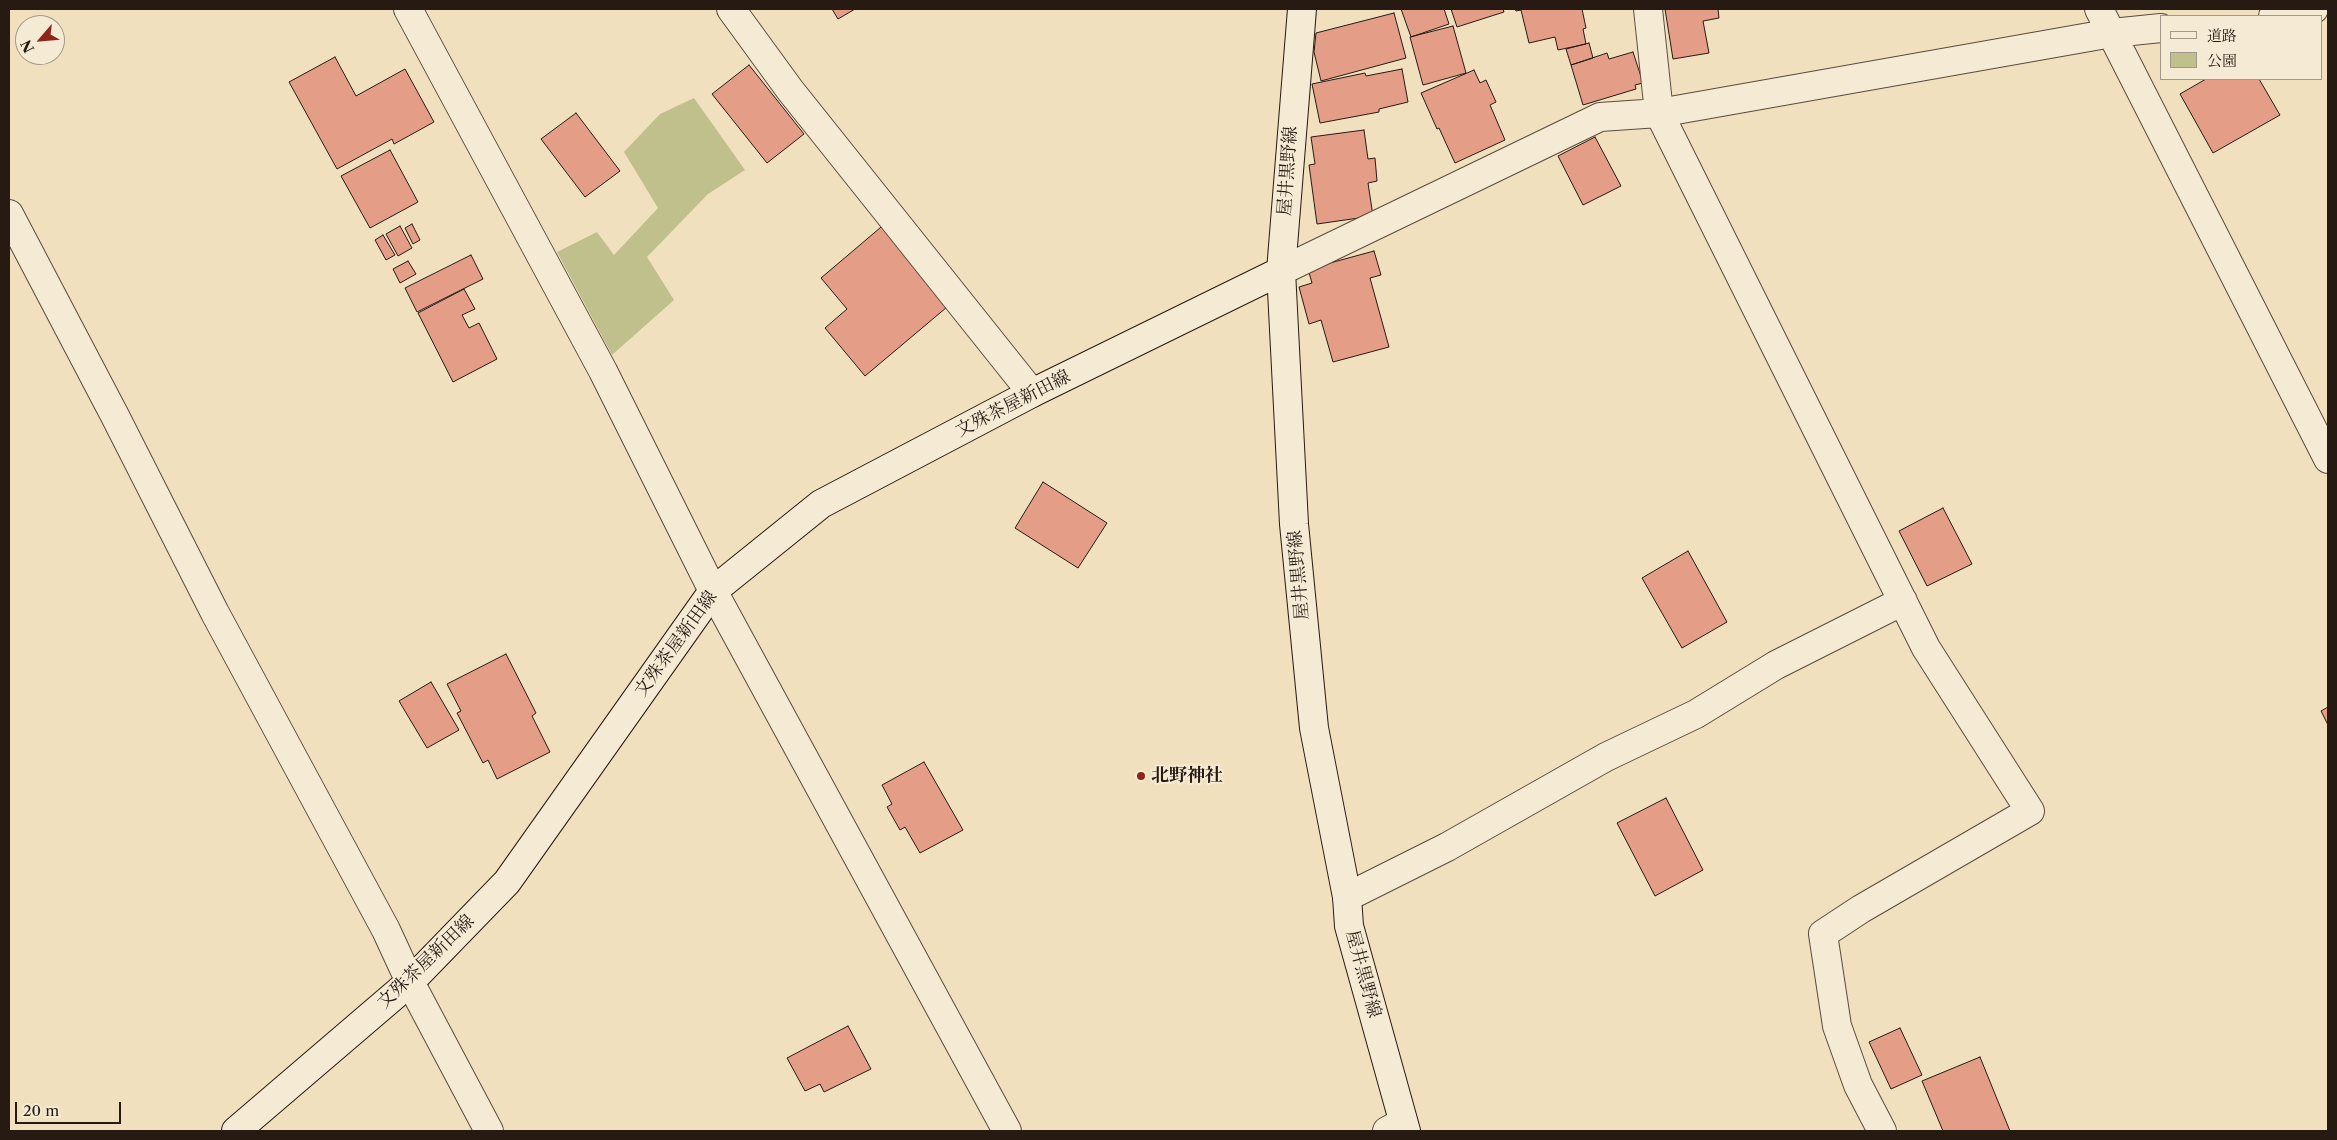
<!DOCTYPE html>
<meta charset="utf-8">
<style>
body{margin:0}
#map{position:relative;width:2337px;height:1140px;overflow:hidden;background:#f0e0be;font-family:"Libre Caslon Text","Noto Serif JP",serif}
canvas{display:block}
.frame{position:absolute;inset:0;border:10px solid #271a13;pointer-events:none}
.legend{position:absolute;left:2160px;top:15px;width:162px;height:65px;box-sizing:border-box;background:#f5ebd5;border:1px solid #a39787;margin:0;padding:6px 9px;list-style:none;font-size:15px;color:#271a13}
.legend li{display:flex;align-items:center;gap:10px;height:25px}
.legend b{width:25px;border:1px solid #a39787}
.north{position:absolute;left:15px;top:15px;width:50px;height:50px;box-sizing:border-box;background:#f5ebd5;border:1px solid #a39787;border-radius:50%;rotate:243deg;font-size:14px;font-weight:700;line-height:20px;text-align:center;color:#271a13}
.north::after{content:'';display:block;margin:auto;width:18px;height:22px;background:#8f2418;clip-path:polygon(50% 0,100% 100%,50% 72%,0 100%)}
.scale{position:absolute;left:15px;top:1102px;width:106px;height:22px;box-sizing:border-box;border:2px solid #271a13;border-top:0;padding-left:6px;font-size:15px;line-height:18px;white-space:nowrap;color:#271a13;-webkit-text-stroke:4px #f5ebd5;paint-order:stroke}
</style>
<div id="map">
<canvas width="2337" height="1140"></canvas>
<div class="frame"></div>
<ul class="legend">
<li><b style="height:6px;background:#f5ebd5"></b>道路</li>
<li><b style="height:14px;background:#c0c08c"></b>公園</li>
</ul>
<div class="north">N</div>
<div class="scale">20 m</div>
</div>
<script>
const ctx = document.querySelector('canvas').getContext('2d');
ctx.lineJoin = 'round';
function paint(path, color) { ctx.fillStyle = color; ctx.fill(path, 'evenodd'); }
const poly = rows => new Path2D(rows.map(r => 'M' + r).join(''));
function stroke(path, color, width, dash) { ctx.strokeStyle = color; ctx.lineWidth = width; ctx.lineCap = dash ? 'butt' : 'round'; ctx.setLineDash(dash || []); ctx.stroke(path); }
function drawText(font, color, halo, rows, align = 'center') {
  ctx.font = font + ' "Libre Caslon Text","Noto Serif JP",serif'; ctx.lineWidth = 4; ctx.setLineDash([]); ctx.textBaseline = 'middle'; ctx.strokeStyle = halo; ctx.fillStyle = color; for (const [text, x, y, turn = 0] of rows) {
    ctx.save(); ctx.translate(x, y); ctx.rotate((+turn || 0) * Math.PI / 180); ctx.textAlign = isNaN(turn) ? turn : align; if (halo) ctx.strokeText(text, 0, 0); ctx.fillText(text, 0, 0); ctx.restore();
  }
}
paint(poly([
 [694,98,745,170,708,194,647,257,674,300,612,355,557,252,597,232,614,255,658,208,624,152,660,114]
]), '#c0c08c');
const building = poly([
 [832,9,855,9,838,19,832,9],
 [1401,9,1444,9,1449,24,1411,37,1401,9],
 [1451,9,1503,9,1504,12,1457,27,1451,9],
 [1515,9,1582,9,1586,28,1583,29,1586,44,1558,50,1555,37,1529,43,1521,10,1516,11,1515,9],
 [1665,9,1718,9,1719,18,1703,21,1709,53,1673,59,1665,9],
 [1394,13,1406,58,1321,81,1314,52,1316,33,1394,13],
 [1453,26,1466,73,1423,85,1410,37,1453,26],
 [1589,43,1593,58,1571,65,1566,49,1589,43],
 [1633,52,1643,83,1635,85,1636,89,1583,105,1571,65,1607,53,1609,59,1633,52],
 [335,57,356,96,405,69,434,122,394,144,392,139,337,169,289,82,335,57],
 [749,65,804,134,767,163,712,94,749,65],
 [1402,69,1408,102,1379,109,1379,112,1320,123,1312,84,1365,73,1366,76,1402,69],
 [1474,70,1480,83,1486,80,1496,102,1490,105,1505,140,1455,163,1439,128,1437,129,1421,93,1474,70],
 [2206,79,2259,79,2280,115,2213,153,2180,94,2206,79],
 [576,113,620,171,585,197,541,139,576,113],
 [1364,130,1368,159,1375,158,1377,181,1368,183,1373,216,1317,224,1309,165,1315,164,1311,137,1364,130],
 [1595,137,1621,186,1583,205,1558,156,1595,137],
 [390,150,418,202,370,228,341,176,390,150],
 [887,222,953,302,865,376,825,328,847,309,821,278,887,222],
 [412,224,420,240,413,244,405,228,412,224],
 [400,226,412,248,398,256,386,234,400,226],
 [383,235,395,255,386,260,375,240,383,235],
 [1374,251,1381,275,1370,278,1389,347,1333,362,1321,320,1309,324,1299,287,1312,283,1308,269,1374,251],
 [471,255,483,279,417,312,405,288,471,255],
 [408,261,416,274,400,283,393,269,408,261],
 [464,289,475,309,462,315,469,328,479,323,497,359,453,382,418,313,464,289],
 [1043,482,1107,523,1078,568,1015,528,1043,482],
 [1943,508,1972,564,1927,586,1899,531,1943,508],
 [1688,551,1727,622,1682,648,1642,578,1688,551],
 [506,654,536,713,532,716,550,752,497,779,488,760,483,763,457,713,461,711,447,684,506,654],
 [431,682,459,730,427,748,399,701,431,682],
 [2328,707,2328,725,2321,711,2328,707],
 [924,762,963,830,920,853,905,827,900,830,887,807,892,804,882,785,924,762],
 [1666,798,1703,870,1655,896,1617,823,1666,798],
 [848,1026,871,1069,824,1092,820,1084,805,1091,787,1058,848,1026],
 [1900,1028,1922,1075,1891,1089,1869,1042,1900,1028],
 [1980,1057,2010,1131,1943,1131,1922,1081,1980,1057]
]);
paint(building, '#e49d86');
stroke(building, '#271a13', 1);
const minor = poly([
 [408,9,603,371,713,591,1007,1131],
 [731,9,790,90,1032,393],
 [1648,9,1659,113,1926,648,2030,811,1861,909,1823,934,1837,1026,1858,1085,1882,1131],
 [2099,9,2328,459],
 [2273,16,2314,9],
 [9,214,115,416,215,613,386,930,410,982,489,1131],
 [1281,271,1600,117,1659,113,2112,33,2161,28],
 [1347,897,1447,847,1606,757,1696,714,1776,665,1903,601],
 [1387,1131,1403,1122]
]);
const secondary = poly([
 [1302,9,1281,271,1294,524,1314,728,1347,897,1349,926,1406,1131],
 [236,1131,410,982,507,882,713,591,821,504,1032,393,1281,271]
]);
stroke(minor, '#594c3e', 30);
stroke(secondary, '#271a13', 30);
stroke(minor, '#f5ebd5', 28);
stroke(secondary, '#f5ebd5', 28);
for (const [x, y, r, color] of [
 [1141,776,5,"#8f2418"]
]) { const dot = new Path2D(); dot.arc(x, y, r, 0, 2 * Math.PI); ctx.fillStyle = color; ctx.fill(dot); stroke(dot, '#f5ebd5', 2); }
drawText('18px', '#271a13', '#f5ebd5', [
 ["屋井黒野線",1288,171,-86],
 ["文殊茶屋新田線",1013,404,-27],
 ["屋井黒野線",1299,575,-95],
 ["文殊茶屋新田線",676,644,-54],
 ["文殊茶屋新田線",426,962,-44],
 ["屋井黒野線",1363,974,75]
]);
drawText('bold 18px', '#271a13', '#f5ebd5', [
 ["北野神社",1151,776]
], 'left');
</script>
